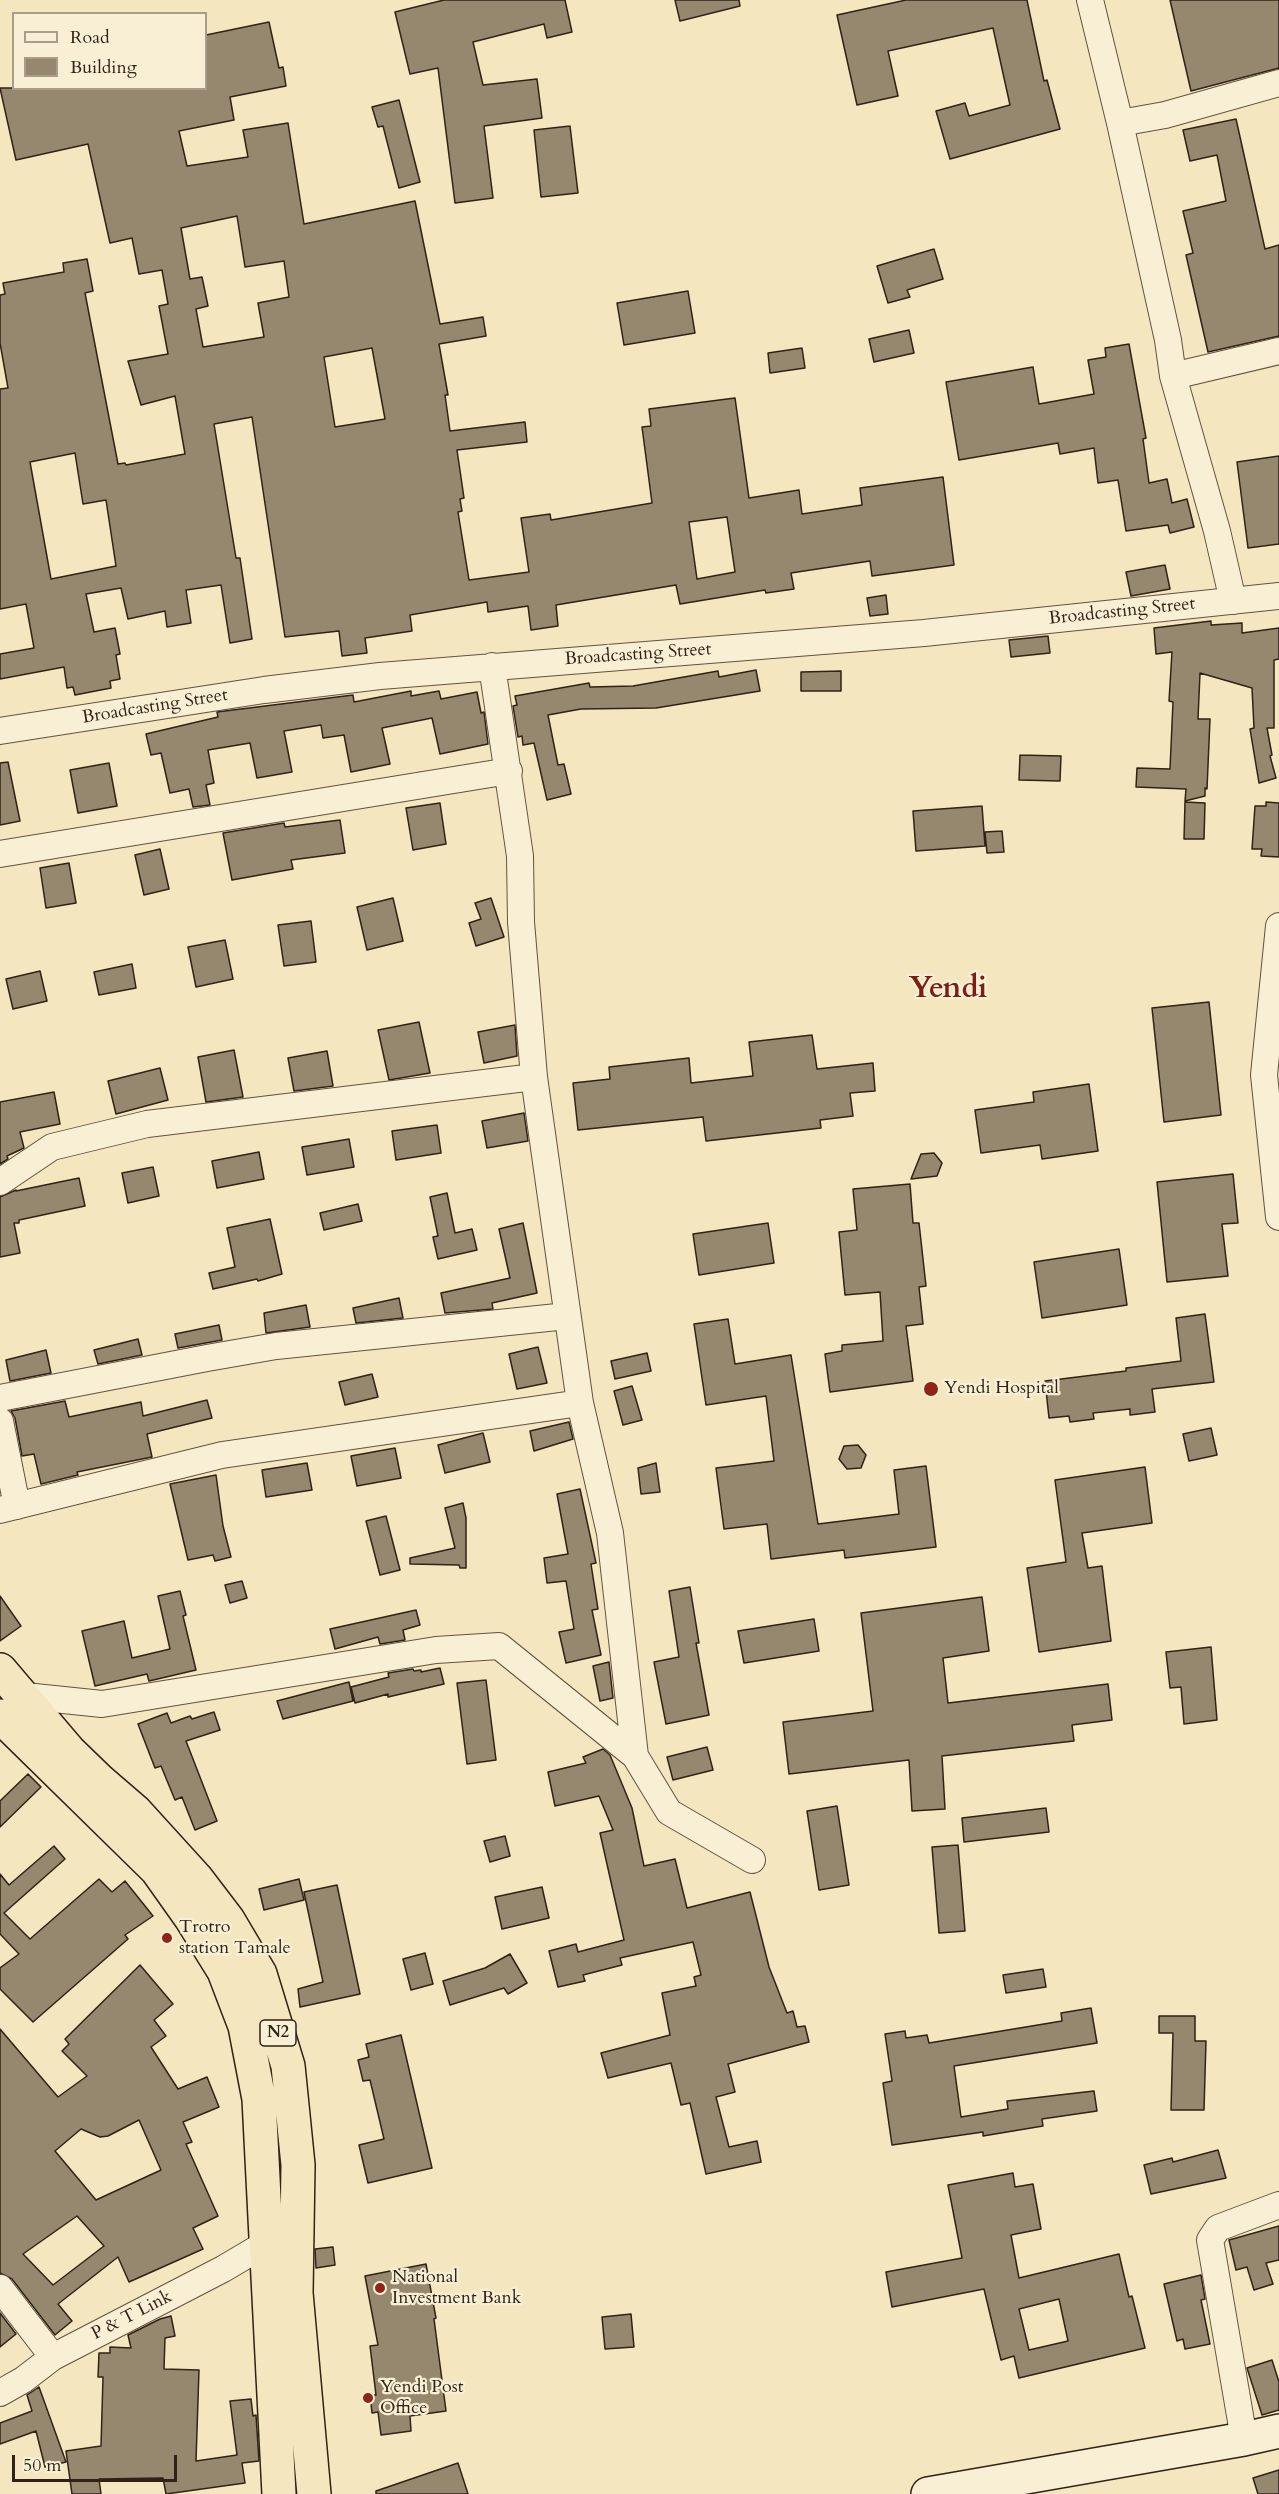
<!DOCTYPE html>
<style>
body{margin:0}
#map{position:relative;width:1279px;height:2494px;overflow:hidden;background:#f4e7bf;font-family:Cardo,serif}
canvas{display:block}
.legend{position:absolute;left:12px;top:12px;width:195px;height:78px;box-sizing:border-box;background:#f8efd5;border:2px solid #a89d89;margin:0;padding:8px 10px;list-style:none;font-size:18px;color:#302216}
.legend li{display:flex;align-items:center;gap:12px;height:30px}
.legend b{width:30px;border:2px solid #a89d89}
.scale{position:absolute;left:12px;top:2455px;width:165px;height:27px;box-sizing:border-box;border:3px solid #302216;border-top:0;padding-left:8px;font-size:18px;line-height:21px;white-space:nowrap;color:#302216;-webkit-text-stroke:4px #f8efd5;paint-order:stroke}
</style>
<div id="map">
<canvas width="1279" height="2494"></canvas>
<ul class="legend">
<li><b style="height:8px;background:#f8efd5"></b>Road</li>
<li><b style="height:16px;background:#96886e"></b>Building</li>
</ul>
<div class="scale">50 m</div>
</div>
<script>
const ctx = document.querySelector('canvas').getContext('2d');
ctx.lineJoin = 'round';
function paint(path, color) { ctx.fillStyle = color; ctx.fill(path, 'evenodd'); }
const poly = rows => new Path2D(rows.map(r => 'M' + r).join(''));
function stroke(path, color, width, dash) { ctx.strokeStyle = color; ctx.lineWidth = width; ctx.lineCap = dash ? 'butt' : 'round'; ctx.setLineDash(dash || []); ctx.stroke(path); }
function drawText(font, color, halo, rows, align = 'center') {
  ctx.font = font + ' Cardo,serif'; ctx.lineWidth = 4.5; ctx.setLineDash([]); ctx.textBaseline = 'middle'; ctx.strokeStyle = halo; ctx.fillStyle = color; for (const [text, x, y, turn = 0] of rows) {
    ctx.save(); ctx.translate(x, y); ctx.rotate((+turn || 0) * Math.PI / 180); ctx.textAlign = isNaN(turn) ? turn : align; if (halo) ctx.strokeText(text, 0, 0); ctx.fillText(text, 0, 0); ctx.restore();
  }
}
const building = poly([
 [444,0,565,0,572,32,547,38,544,24,473,42,483,85,537,79,542,118,484,126,493,198,455,203,438,68,410,74,395,12,444,0],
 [675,0,739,0,740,6,680,21,675,0],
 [906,0,1027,0,1044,81,1047,80,1060,129,950,159,936,111,965,103,969,116,1010,105,993,28,888,51,898,96,857,105,837,15,906,0],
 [1170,0,1279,0,1279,68,1191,91,1170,0],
 [269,22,279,68,283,67,286,86,230,97,234,120,179,131,187,166,248,157,243,130,288,123,304,224,415,201,440,324,483,317,486,336,439,344,448,395,445,395,450,431,525,422,527,442,457,450,464,498,460,499,462,511,458,512,469,580,529,572,521,518,550,514,551,520,652,503,642,427,651,426,649,409,735,398,749,498,799,490,802,514,862,505,860,488,943,477,954,565,872,576,870,561,791,573,794,589,766,593,765,590,680,604,676,585,556,605,558,626,531,630,528,606,488,612,487,602,410,615,412,631,365,638,367,653,342,656,339,631,285,637,252,417,214,424,236,558,240,558,252,639,230,643,221,585,186,590,191,623,167,627,165,611,128,619,121,588,86,594,94,632,115,628,120,654,116,655,120,679,110,681,111,688,75,695,73,687,67,688,64,667,0,679,0,654,34,648,26,604,0,609,0,389,8,388,0,343,0,295,5,294,3,283,64,272,63,263,87,259,93,291,85,293,118,464,125,463,126,465,185,454,175,396,141,405,128,361,168,354,159,306,168,304,162,270,139,274,132,238,110,243,88,144,16,160,0,88,206,88,206,35,269,22],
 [237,216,245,267,284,261,289,297,258,303,264,337,203,347,196,309,208,306,202,277,190,279,181,228,237,216],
 [372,348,385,419,335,427,324,357,372,348],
 [75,453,83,504,106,500,116,566,51,579,30,462,75,453],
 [727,517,735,572,697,579,689,522,727,517],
 [399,100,420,182,399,188,383,126,378,127,372,107,399,100],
 [1236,119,1265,249,1279,245,1279,336,1208,352,1186,255,1193,253,1183,211,1226,201,1217,155,1190,161,1183,130,1236,119],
 [570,126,578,193,541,197,534,130,570,126],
 [934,249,943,279,907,290,910,297,888,303,877,266,934,249],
 [688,291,695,333,624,345,617,303,688,291],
 [909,330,914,353,874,362,869,339,909,330],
 [1129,344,1146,438,1143,439,1149,483,1167,479,1172,503,1187,499,1194,527,1170,533,1168,525,1126,531,1118,480,1098,483,1094,448,1060,454,1058,443,959,460,946,382,1033,367,1039,404,1094,394,1088,360,1106,357,1105,348,1129,344],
 [802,348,805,368,770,373,768,353,802,348],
 [1279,456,1279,544,1248,548,1237,462,1279,456],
 [1165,565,1170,589,1131,596,1126,572,1165,565],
 [886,595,888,614,870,616,867,598,886,595],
 [1211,621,1211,625,1242,623,1242,633,1279,628,1279,659,1274,660,1274,728,1267,728,1272,755,1270,756,1276,778,1259,783,1250,729,1254,728,1252,688,1200,673,1198,719,1210,719,1207,789,1205,788,1205,796,1185,801,1186,789,1136,787,1137,768,1170,769,1173,702,1169,701,1172,652,1156,654,1154,628,1211,621],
 [1048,636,1050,653,1011,657,1009,640,1048,636],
 [756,670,760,691,656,708,581,709,548,715,558,765,564,764,571,794,547,800,534,743,523,745,522,736,518,737,513,706,517,705,515,696,589,683,590,687,633,686,718,671,719,677,756,670],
 [841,671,841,691,801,691,801,672,841,671],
 [411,691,411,696,439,691,441,699,477,692,481,713,484,712,488,744,440,754,432,718,382,728,390,764,351,772,344,735,323,738,321,725,284,731,292,772,257,778,250,743,208,750,214,783,206,785,210,805,193,807,189,789,170,793,161,753,151,755,146,734,218,717,217,712,353,695,354,702,411,691],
 [1020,755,1061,756,1060,781,1019,780,1020,755],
 [8,762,20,821,0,825,0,763,8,762],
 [109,763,117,806,78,813,70,770,109,763],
 [1185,802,1205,803,1204,839,1184,839,1185,802],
 [1266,802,1279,803,1279,857,1261,856,1262,849,1252,849,1255,806,1266,806,1266,802],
 [440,803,446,844,413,850,406,808,440,803],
 [982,806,985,846,916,851,913,811,982,806],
 [340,820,345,853,291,860,293,869,232,880,223,833,284,823,285,827,340,820],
 [1002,831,1004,852,987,853,985,832,1002,831],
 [160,849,169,889,144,895,135,855,160,849],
 [69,863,76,903,46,908,40,868,69,863],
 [393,898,403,941,367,950,357,907,393,898],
 [491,898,504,937,476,946,469,923,481,919,475,903,491,898],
 [311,921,316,962,284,966,278,925,311,921],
 [225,940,233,979,196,987,188,947,225,940],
 [132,964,136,988,99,995,94,972,132,964],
 [40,971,47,1001,13,1009,6,979,40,971],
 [1209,1002,1221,1115,1164,1122,1152,1008,1209,1002],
 [419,1022,430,1073,389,1080,378,1030,419,1022],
 [515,1025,517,1056,484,1063,478,1032,515,1025],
 [812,1035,817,1069,873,1063,875,1091,850,1093,853,1116,820,1120,821,1128,706,1141,703,1117,578,1130,573,1083,610,1079,609,1067,689,1058,691,1083,753,1076,749,1042,812,1035],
 [234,1050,243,1097,206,1102,198,1057,234,1050],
 [327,1051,333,1086,294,1091,288,1058,327,1051],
 [160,1068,168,1100,116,1114,108,1081,160,1068],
 [1089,1084,1098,1151,1042,1159,1040,1145,981,1153,975,1110,1034,1102,1033,1092,1089,1084],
 [54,1092,60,1124,20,1132,24,1148,7,1156,8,1159,0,1164,0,1102,54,1092],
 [524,1113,528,1141,487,1148,482,1121,524,1113],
 [437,1125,441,1153,396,1160,392,1131,437,1125],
 [349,1139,354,1167,307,1175,302,1147,349,1139],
 [259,1152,264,1179,217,1188,212,1161,259,1152],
 [934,1153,942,1163,937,1176,911,1179,921,1154,934,1153],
 [153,1167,159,1196,128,1203,122,1173,153,1167],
 [1233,1174,1238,1223,1222,1224,1228,1276,1167,1282,1157,1182,1233,1174],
 [79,1178,85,1206,19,1220,19,1223,14,1223,20,1253,0,1257,0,1197,16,1190,16,1191,79,1178],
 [910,1184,913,1223,919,1223,926,1286,919,1287,923,1324,906,1326,913,1381,830,1392,825,1354,842,1351,842,1345,883,1341,880,1292,845,1295,839,1232,857,1230,853,1189,910,1184],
 [447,1193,455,1233,472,1229,477,1250,438,1259,433,1237,438,1236,430,1197,447,1193],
 [358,1204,362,1221,324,1230,320,1213,358,1204],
 [270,1219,282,1274,258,1281,257,1279,213,1289,209,1273,235,1267,227,1228,270,1219],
 [523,1223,537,1293,492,1303,493,1309,445,1313,441,1293,510,1278,499,1229,523,1223],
 [768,1223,774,1263,699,1275,693,1234,768,1223],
 [1119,1249,1127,1305,1042,1318,1034,1262,1119,1249],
 [399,1298,403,1318,356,1323,353,1308,399,1298],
 [306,1305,310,1327,266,1333,264,1313,306,1305],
 [1205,1314,1214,1382,1152,1389,1155,1412,1130,1415,1130,1409,1093,1413,1094,1419,1070,1422,1069,1416,1049,1418,1045,1381,1126,1371,1126,1368,1181,1361,1176,1318,1205,1314],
 [728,1319,735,1364,791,1355,818,1524,899,1514,894,1470,926,1466,936,1547,845,1558,844,1550,771,1559,767,1524,724,1529,716,1468,774,1461,766,1396,706,1405,694,1324,728,1319],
 [219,1325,222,1340,178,1348,175,1334,219,1325],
 [138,1339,142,1355,98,1364,94,1350,138,1339],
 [538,1347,547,1383,517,1389,509,1354,538,1347],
 [46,1350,51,1373,10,1381,6,1360,46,1350],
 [647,1353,651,1371,615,1379,611,1361,647,1353],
 [372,1374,378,1397,345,1405,339,1382,372,1374],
 [632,1386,642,1420,623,1425,614,1391,632,1386],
 [207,1400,212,1418,147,1434,152,1457,77,1472,78,1475,41,1484,34,1454,22,1456,15,1418,11,1411,65,1401,69,1417,141,1402,143,1416,207,1400],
 [569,1422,573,1439,534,1451,530,1431,569,1422],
 [1211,1428,1217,1455,1189,1461,1183,1434,1211,1428],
 [483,1433,490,1462,445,1473,438,1445,483,1433],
 [858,1445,866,1455,861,1468,847,1469,839,1459,844,1446,858,1445],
 [395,1448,401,1478,357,1486,351,1456,395,1448],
 [307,1463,312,1490,266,1497,262,1470,307,1463],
 [656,1463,660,1492,641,1494,638,1468,656,1463],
 [1145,1467,1152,1523,1082,1533,1088,1568,1102,1566,1111,1641,1039,1652,1027,1568,1066,1562,1055,1480,1145,1467],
 [216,1475,223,1526,231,1557,215,1561,213,1555,188,1560,170,1484,216,1475],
 [580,1489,596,1563,591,1564,598,1609,592,1610,601,1655,566,1663,559,1632,574,1629,566,1581,547,1583,544,1558,568,1554,557,1494,580,1489],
 [463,1503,466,1518,466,1568,460,1568,459,1565,410,1564,410,1558,455,1548,445,1508,463,1503],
 [386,1516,400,1570,380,1575,366,1521,386,1516],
 [242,1581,247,1598,230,1603,225,1585,242,1581],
 [690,1587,699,1643,696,1643,709,1715,666,1724,654,1662,679,1657,669,1591,690,1587],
 [180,1591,186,1615,183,1616,196,1670,149,1681,147,1674,95,1686,82,1631,124,1621,132,1658,170,1649,158,1596,180,1591],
 [0,1596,21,1626,0,1641,0,1596],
 [982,1597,989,1651,943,1658,948,1703,1108,1684,1112,1720,1072,1725,1074,1741,942,1756,945,1809,912,1811,909,1760,789,1774,783,1722,873,1711,861,1613,982,1597],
 [416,1610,420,1625,403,1630,405,1640,380,1644,378,1637,335,1649,330,1629,416,1610],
 [814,1619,819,1651,744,1663,738,1631,814,1619],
 [1211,1647,1217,1720,1184,1724,1181,1687,1170,1688,1166,1652,1211,1647],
 [609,1662,613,1698,600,1701,593,1666,609,1662],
 [440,1668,444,1684,388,1697,388,1694,355,1703,351,1687,389,1677,388,1673,413,1669,414,1671,421,1670,421,1672,440,1668],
 [486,1680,496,1760,467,1764,457,1683,486,1680],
 [349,1682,353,1701,283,1719,277,1701,349,1682],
 [214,1712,220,1730,186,1741,217,1821,195,1830,182,1797,175,1800,161,1766,155,1768,138,1724,167,1713,171,1723,190,1716,192,1719,214,1712],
 [707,1747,713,1770,673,1780,667,1757,707,1747],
 [603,1749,610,1755,632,1808,644,1866,675,1859,687,1908,750,1892,769,1967,787,2013,793,2011,797,2027,805,2026,809,2042,728,2064,735,2092,716,2097,729,2147,757,2141,761,2162,706,2174,690,2103,681,2105,671,2063,608,2078,601,2053,670,2035,662,1993,696,1986,694,1977,701,1975,693,1942,620,1958,622,1965,583,1975,585,1981,558,1987,549,1951,576,1944,578,1952,624,1940,600,1833,613,1830,599,1796,555,1806,548,1772,586,1763,583,1757,603,1749],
 [28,1774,41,1787,0,1827,0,1801,28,1774],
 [837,1806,849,1885,819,1890,807,1811,837,1806],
 [1046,1808,1049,1832,964,1842,962,1818,1046,1808],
 [505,1836,510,1856,490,1862,484,1841,505,1836],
 [958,1845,965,1931,939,1933,932,1847,958,1845],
 [54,1846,65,1859,4,1913,30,1939,99,1879,112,1892,125,1881,153,1916,125,1935,128,1939,33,2022,0,1989,0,1968,19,1954,0,1934,0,1874,9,1885,54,1846],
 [299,1879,304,1900,264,1910,259,1889,299,1879],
 [337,1885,360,1994,300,2007,298,1989,323,1982,304,1892,337,1885],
 [542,1887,549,1918,502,1929,495,1897,542,1887],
 [425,1953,433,1984,411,1990,403,1959,425,1953],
 [510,1954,527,1983,508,1994,504,1988,450,2005,443,1981,485,1968,510,1954],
 [140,1965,173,2004,154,2020,166,2036,151,2047,178,2089,207,2077,219,2107,183,2122,192,2142,186,2144,218,2216,193,2228,203,2249,129,2282,118,2257,58,2304,72,2321,55,2335,12,2279,0,2273,0,2029,58,2097,87,2076,62,2051,69,2044,65,2039,140,1965],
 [139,2120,161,2170,96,2200,55,2151,81,2129,100,2137,108,2136,139,2120],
 [77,2216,104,2246,53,2285,23,2254,77,2216],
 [1043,1969,1046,1987,1006,1993,1003,1975,1043,1969],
 [1091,2008,1097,2043,954,2066,961,2117,1008,2109,1007,2101,1094,2091,1097,2111,1042,2119,1043,2126,983,2136,983,2132,892,2145,883,2083,892,2081,885,2034,905,2031,906,2038,927,2035,929,2043,1062,2021,1061,2013,1091,2008],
 [1159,2016,1195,2016,1195,2041,1206,2041,1204,2110,1171,2110,1173,2033,1159,2033,1159,2016],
 [401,2035,432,2168,368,2183,359,2145,384,2139,370,2080,363,2081,358,2060,369,2057,366,2044,401,2035],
 [1218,2150,1226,2178,1151,2194,1144,2165,1172,2158,1173,2162,1218,2150],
 [1013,2173,1015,2187,1033,2184,1041,2229,1011,2235,1019,2278,1119,2254,1129,2297,1132,2296,1145,2348,1019,2378,1014,2356,1001,2360,984,2289,892,2307,886,2272,962,2258,948,2185,1013,2173],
 [1059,2299,1068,2341,1029,2350,1019,2309,1059,2299],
 [1279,2226,1279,2260,1266,2263,1273,2284,1254,2290,1247,2267,1236,2270,1229,2240,1279,2226],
 [333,2247,335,2265,316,2268,315,2249,333,2247],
 [426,2264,436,2318,434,2319,446,2411,410,2416,411,2431,381,2435,378,2412,372,2413,370,2395,376,2395,370,2346,378,2345,365,2276,426,2264],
 [1201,2275,1205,2299,1201,2300,1210,2344,1185,2349,1183,2339,1177,2341,1164,2284,1201,2275],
 [0,2313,16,2334,0,2347,0,2313],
 [631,2314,634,2347,605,2349,602,2317,631,2314],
 [171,2316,175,2336,165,2338,164,2369,199,2370,196,2461,237,2455,230,2401,251,2399,253,2416,256,2415,259,2461,242,2463,245,2483,166,2494,163,2478,99,2479,101,2494,72,2494,66,2451,101,2446,103,2377,98,2377,99,2353,110,2353,110,2347,131,2348,128,2335,160,2319,171,2316],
 [1272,2360,1279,2382,1279,2410,1262,2415,1247,2368,1272,2360],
 [39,2387,66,2462,45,2467,36,2431,0,2444,0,2423,32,2411,27,2395,39,2387],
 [458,2463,468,2494,376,2494,376,2491,458,2463],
 [1279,2470,1279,2494,1258,2494,1253,2478,1279,2470]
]);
paint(building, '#96886e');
stroke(building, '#302216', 1.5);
const street = poly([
 [1090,0,1120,123,1168,340,1173,376,1217,531,1233,601],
 [1120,123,1165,115,1279,83],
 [1173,376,1279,351],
 [492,666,520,856,521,922,534,1077,580,1403,610,1533,635,1756,669,1812,752,1860],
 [0,731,264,690,380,676,924,633,1279,596],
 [0,854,509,771],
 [1279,926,1264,1075,1279,1217],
 [0,1182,52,1147,147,1124,534,1077],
 [0,1398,207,1358,276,1346,567,1316],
 [0,1421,17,1506],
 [0,1510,222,1455,580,1403],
 [25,1696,102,1704,436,1650,499,1646,635,1756],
 [0,2288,53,2357],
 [0,2393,23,2380,53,2357,223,2269,267,2243],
 [1244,2439,1210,2240,1218,2228,1279,2205]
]);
const secondary = poly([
 [928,2494,1244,2439,1279,2431]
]);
const highway = poly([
 [0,1670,69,1751,100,1781,136,1812,196,1878,228,1920,260,1974,288,2066,298,2165,296,2293,314,2494],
 [0,1716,157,1870,191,1918,224,1971,245,2026,259,2099,279,2494]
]);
stroke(street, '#615340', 28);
stroke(secondary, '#302216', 36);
stroke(highway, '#302216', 36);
stroke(street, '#f8efd5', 26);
stroke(secondary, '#f8efd5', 33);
stroke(highway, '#f4e7bf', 33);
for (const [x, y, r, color] of [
 [931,1389,8,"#8f2418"],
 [167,1938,6,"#8f2418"],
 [380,2288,6,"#8f2418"],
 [368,2398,6,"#8f2418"]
]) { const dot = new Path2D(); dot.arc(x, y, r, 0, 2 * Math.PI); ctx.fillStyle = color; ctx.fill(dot); stroke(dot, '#f8efd5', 2); }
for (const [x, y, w] of [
 [278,2033,36]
]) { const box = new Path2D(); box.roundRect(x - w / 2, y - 13, w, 26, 4.5); ctx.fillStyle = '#f8efd5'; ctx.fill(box); stroke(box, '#302216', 1.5); }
drawText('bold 16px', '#302216', null, [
 ["N2",278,2033]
]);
drawText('18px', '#302216', '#f8efd5', [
 ["Broadcasting Street",1122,612,-6],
 ["Broadcasting Street",638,655,-4],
 ["Broadcasting Street",155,707,-9],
 ["P & T Link",132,2316,-27]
]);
drawText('18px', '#302216', '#f8efd5', [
 ["Yendi Hospital",944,1389],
 ["Trotro",179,1928],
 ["station Tamale",179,1949],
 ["National",392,2278],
 ["Investment Bank",392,2299],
 ["Yendi Post",380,2388],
 ["Office",380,2409]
], 'left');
drawText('bold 30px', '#7a1f14', '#f8efd5', [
 ["Yendi",948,990]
]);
</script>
